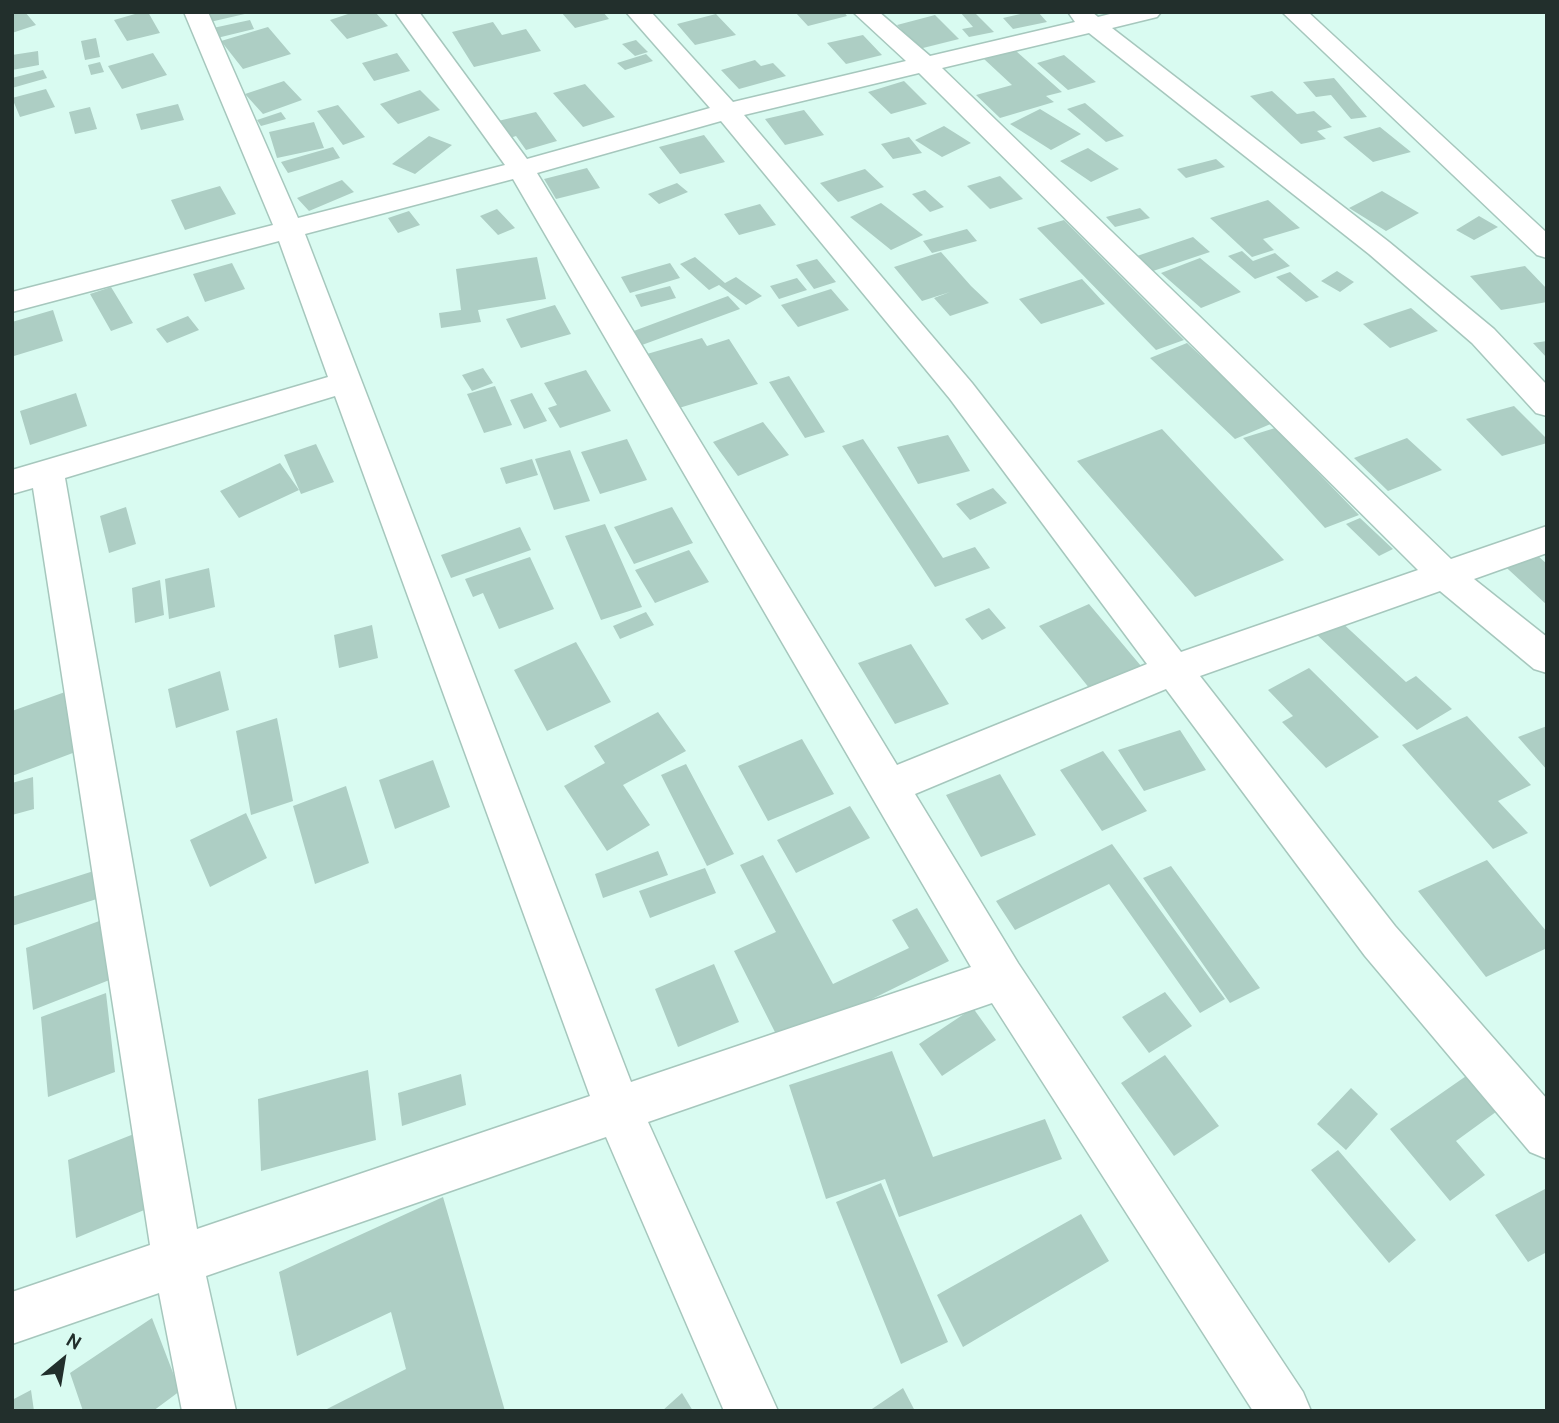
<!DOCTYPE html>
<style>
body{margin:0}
#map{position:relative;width:1559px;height:1423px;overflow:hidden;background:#d9fbf1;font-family:Cabin,sans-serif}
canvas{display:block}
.frame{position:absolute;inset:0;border:14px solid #222f2c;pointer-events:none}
.north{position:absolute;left:28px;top:1325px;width:70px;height:70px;-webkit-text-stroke:5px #d9fbf1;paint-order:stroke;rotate:30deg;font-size:19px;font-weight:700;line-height:28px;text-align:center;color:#222f2c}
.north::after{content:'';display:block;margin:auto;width:24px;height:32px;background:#222f2c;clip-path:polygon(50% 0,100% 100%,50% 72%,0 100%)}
</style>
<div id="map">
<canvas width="1559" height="1423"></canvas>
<div class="frame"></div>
<div class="north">N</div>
</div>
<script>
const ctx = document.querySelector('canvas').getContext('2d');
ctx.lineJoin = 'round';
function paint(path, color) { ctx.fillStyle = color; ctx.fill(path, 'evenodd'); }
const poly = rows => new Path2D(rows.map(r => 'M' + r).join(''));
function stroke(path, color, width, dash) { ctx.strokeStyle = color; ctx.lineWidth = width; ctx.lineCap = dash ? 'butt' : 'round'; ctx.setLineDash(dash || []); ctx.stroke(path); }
paint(poly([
 [25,12,36,25,12,33,12,14],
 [142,12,148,12,160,33,127,41,114,20],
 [206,12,249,12,249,13,210,22],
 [354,12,375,12,388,26,347,39,330,20],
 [561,12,603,12,609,19,575,28],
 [795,12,844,12,847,16,808,26],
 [960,12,974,12,994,32,969,37,962,29,973,27],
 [1029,12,1038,12,1047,22,1013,29,1003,18],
 [716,14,736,35,695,45,677,24],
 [935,15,959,39,919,49,897,25],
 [250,20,254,29,217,38,213,28],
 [493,22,502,35,526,29,541,51,474,67,452,32],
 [268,27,291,54,243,69,221,41],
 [863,35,882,55,846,64,827,43],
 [96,38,100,57,85,60,81,41],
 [636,40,648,52,635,56,622,44],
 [38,51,39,65,12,70,12,55],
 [1016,51,1062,92,1046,96,1054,102,1000,118,976,95,1012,85,984,59],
 [153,53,167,75,122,89,108,66],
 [397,53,410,71,374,81,362,63],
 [646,54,653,61,625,70,617,63],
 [1064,55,1096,82,1068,90,1037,63],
 [755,60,761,66,773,63,786,76,739,89,721,70],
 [100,62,104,72,91,75,88,65],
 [43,70,47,78,12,88,12,78],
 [1334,78,1367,117,1351,119,1331,95,1316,97,1303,82],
 [284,81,302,100,263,114,245,94],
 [904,81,927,104,891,114,868,92],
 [585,84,615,117,583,127,553,93],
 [46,89,55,107,20,117,12,98],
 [420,90,440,110,398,124,380,104],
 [1272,91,1297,114,1314,111,1332,127,1317,131,1326,139,1301,144,1250,96],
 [1085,103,1124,136,1106,142,1067,109],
 [178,104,184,120,141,130,136,114],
 [338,105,365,137,343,145,317,111],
 [90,107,97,129,75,134,69,112],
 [1040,109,1081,134,1051,150,1010,124],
 [804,110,824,135,785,145,765,119],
 [281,112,286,119,261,126,257,120],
 [536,112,557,141,526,150,516,136,510,138,498,121],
 [314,122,324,148,277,158,269,132],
 [944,126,971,143,942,157,915,140],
 [1380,127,1411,152,1373,162,1343,137],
 [704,135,725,162,680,174,659,147],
 [429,136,452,145,415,174,392,164],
 [909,137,922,153,893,159,881,144],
 [333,147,340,158,288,173,281,162],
 [1088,148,1119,169,1091,182,1060,161],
 [1216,159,1225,167,1186,178,1177,169],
 [587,168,600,188,556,199,544,179],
 [865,169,884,187,838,202,820,183],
 [1000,176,1023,199,990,209,967,186],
 [342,180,354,192,309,211,297,198],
 [677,183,688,192,659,204,648,194],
 [220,186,236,214,185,230,171,200],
 [925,190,944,207,930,212,912,194],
 [1382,191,1419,213,1386,231,1349,208],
 [1268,200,1300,228,1263,239,1274,250,1252,257,1210,218],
 [881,203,923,235,891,250,850,217],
 [760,204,776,225,739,235,724,214],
 [1140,208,1150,218,1115,227,1106,217],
 [497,209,515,228,498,235,480,216],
 [409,211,420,225,398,233,388,218],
 [1479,216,1498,227,1474,240,1456,230],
 [1064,220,1184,340,1156,350,1037,228],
 [967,229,977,241,932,253,923,241],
 [1193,237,1210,252,1153,271,1137,256],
 [1242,251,1253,261,1275,253,1290,266,1255,279,1228,256],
 [941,252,971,286,989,303,950,316,934,298,950,292,922,301,894,267],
 [537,257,546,299,478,310,481,322,441,328,439,313,461,310,456,269],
 [695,257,725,283,736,277,762,296,746,305,719,285,709,290,680,264],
 [1200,258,1241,292,1201,308,1161,273],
 [817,259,836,282,814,289,796,265],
 [232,263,245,289,205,302,193,274],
 [670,263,680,278,630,293,621,277],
 [1525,266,1547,289,1547,302,1501,310,1470,276],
 [1337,271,1354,282,1340,292,1321,281],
 [1290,272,1319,297,1306,302,1276,277],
 [797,278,807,290,779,299,770,286],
 [1082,279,1105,304,1041,324,1019,299],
 [670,286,676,298,641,307,635,295],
 [111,287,133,323,111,331,90,294],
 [831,289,849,310,798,327,781,305],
 [728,296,740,309,642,345,631,332],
 [555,305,571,334,521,348,506,319],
 [1411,308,1438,331,1390,348,1363,324],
 [53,310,63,341,14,356,12,322],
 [188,316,199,330,167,343,156,329],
 [702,338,707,346,729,339,758,384,679,408,647,354],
 [1547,341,1547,358,1533,343],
 [1187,343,1273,423,1235,439,1150,358],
 [483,368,493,383,472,391,462,375],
 [586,370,611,411,560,428,548,408,557,405,544,383],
 [789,376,825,432,805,438,769,382],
 [495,386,512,425,484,433,467,394],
 [76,393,87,426,30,445,20,411],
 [532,393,547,421,524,429,510,400],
 [1514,406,1547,439,1547,443,1502,456,1466,419],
 [763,422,789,455,738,476,713,442],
 [1275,428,1359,515,1325,528,1243,438],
 [1162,429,1284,560,1195,597,1077,461],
 [948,435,970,471,918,484,897,447],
 [1407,438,1442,470,1388,491,1354,458],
 [627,439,647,480,600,494,581,452],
 [863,439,943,558,975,547,990,568,935,587,842,446],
 [316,444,334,482,301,494,284,455],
 [570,450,590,501,554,510,535,459],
 [532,459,538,475,506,484,500,468],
 [280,463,299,490,239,518,220,491],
 [993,488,1007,503,970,520,956,504],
 [126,507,136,544,109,553,100,516],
 [672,507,693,543,634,564,614,527],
 [1360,518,1393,549,1379,556,1346,524],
 [605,524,642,607,601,620,565,536],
 [520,527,531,550,451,578,441,555],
 [1527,546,1547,564,1547,605,1497,559],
 [689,550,709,582,655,603,635,570],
 [530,557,554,609,499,629,483,593,473,597,465,579],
 [209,568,215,607,169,619,165,579],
 [160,580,164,615,135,623,132,588],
 [1089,604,1141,666,1090,689,1039,626],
 [989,608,1006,628,982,640,965,619],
 [646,612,654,625,620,639,613,626],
 [1338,619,1406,682,1416,676,1452,709,1417,730,1314,632],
 [372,625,378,658,339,668,334,635],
 [576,642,611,702,547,731,514,670],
 [911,644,949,704,895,724,858,663],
 [1309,668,1379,737,1326,768,1282,722,1293,716,1268,690],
 [220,671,229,710,176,728,168,689],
 [65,692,78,751,12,776,12,711],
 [658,712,686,751,623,785,650,825,607,851,564,786,605,763,594,746],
 [1467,716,1531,785,1498,801,1528,833,1493,849,1402,745],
 [277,718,293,801,251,815,236,731],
 [1547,726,1547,770,1518,737],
 [1180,730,1206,770,1144,791,1118,750],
 [802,739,834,794,768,821,738,766],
 [1103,751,1147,811,1102,831,1060,770],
 [433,760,450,807,395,829,379,780],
 [686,764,734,854,707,866,661,775],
 [1000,774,1036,835,981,857,946,795],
 [33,777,34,809,12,815,12,783],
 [346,786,369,863,315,884,293,806],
 [850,806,870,838,796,873,777,840],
 [246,813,267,858,210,887,190,840],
 [1112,844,1225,999,1200,1013,1109,884,1015,930,996,901],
 [658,851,668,875,603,898,595,874],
 [763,855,833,984,909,948,892,920,917,908,949,961,781,1044,734,951,776,932,740,865],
 [1487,860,1547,932,1547,948,1486,977,1418,891],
 [1171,866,1260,988,1230,1003,1143,878],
 [705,868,716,893,650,918,639,891],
 [100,869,103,897,12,926,12,897],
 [102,920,112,979,33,1010,26,948],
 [714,964,739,1022,678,1047,655,989],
 [1165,992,1192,1026,1149,1053,1122,1017],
 [106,993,115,1072,48,1097,41,1017],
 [973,1008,996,1040,942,1076,919,1044],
 [892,1051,933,1157,1045,1119,1062,1159,899,1217,885,1179,826,1199,789,1085],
 [1165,1055,1219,1126,1174,1156,1121,1083],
 [368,1070,376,1140,261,1171,258,1099],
 [461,1074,466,1105,402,1126,398,1093],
 [1469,1074,1500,1109,1456,1141,1485,1175,1450,1201,1390,1129],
 [1351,1088,1378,1114,1346,1150,1317,1124],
 [144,1130,154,1206,76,1238,68,1160],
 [1338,1150,1416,1240,1389,1263,1311,1170],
 [881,1183,948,1342,901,1364,836,1202],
 [1547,1188,1547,1252,1528,1262,1495,1215],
 [443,1197,505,1411,323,1411,406,1369,391,1312,297,1356,279,1272],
 [1081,1214,1109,1261,963,1347,937,1295],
 [152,1318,180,1391,153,1411,83,1411,70,1373],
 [903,1388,915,1411,869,1411],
 [31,1390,34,1411,12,1411,12,1400],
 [682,1393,693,1411,662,1411]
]), '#adcec4');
const minor = poly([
 [184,12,208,12,298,218,505,165,395,12,419,12,527,159,710,108,626,12,651,12,733,102,906,61,853,12,879,12,930,56,1075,22,1068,12,1092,12,1098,17,1118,12,1161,12,1157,17,1112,28,1389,242,1494,329,1547,385,1547,416,1536,413,1472,343,1369,254,1089,33,942,68,1451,559,1547,526,1547,553,1474,579,1547,637,1547,673,1534,669,1440,591,1200,676,1395,926,1547,1099,1547,1159,1530,1152,1365,956,1166,689,915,794,1018,963,1303,1392,1311,1411,1253,1411,992,1003,648,1122,778,1411,724,1411,606,1137,206,1276,236,1411,182,1411,159,1293,12,1344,12,1292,150,1245,33,488,12,494,12,470,328,377,279,241,12,312,12,292,273,225,184,12],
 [919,73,1418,570,1181,652,972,383,744,115,919,73],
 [721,121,950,399,1147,664,897,765,537,173,721,121],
 [513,179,873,799,971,967,631,1082,305,234,513,179],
 [335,396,590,1096,197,1229,65,478,335,396],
 [1282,12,1308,12,1547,233,1547,258,1537,255,1282,12]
]);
stroke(minor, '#a6c7bd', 3);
paint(minor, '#fff');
</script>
